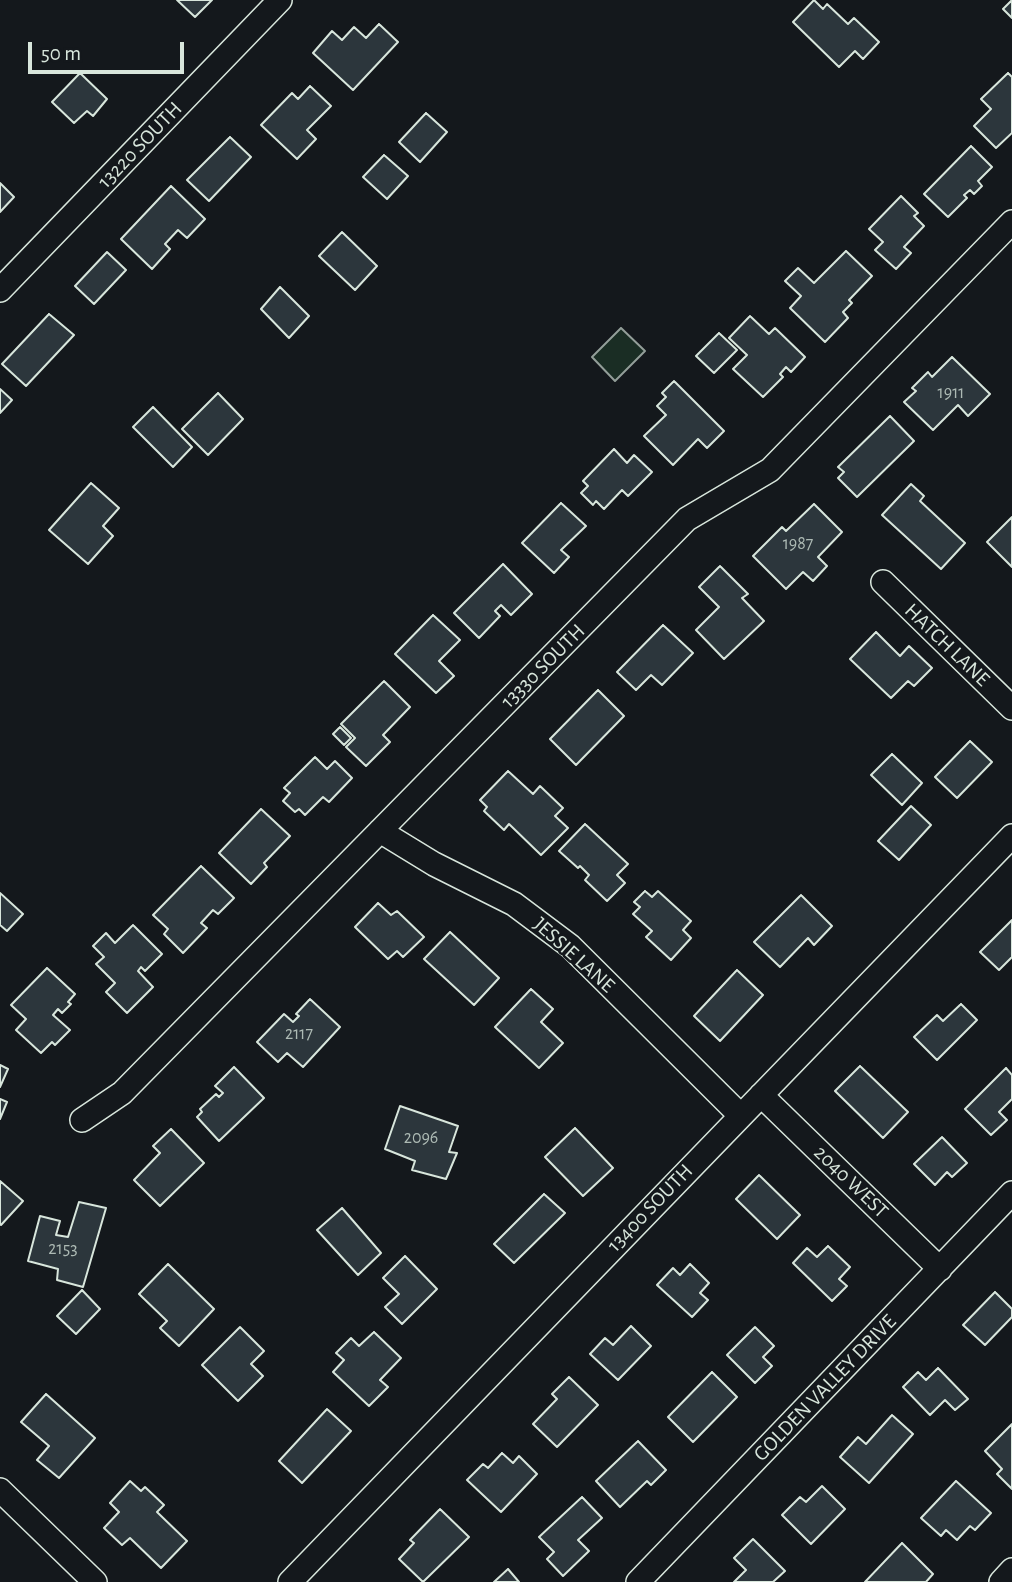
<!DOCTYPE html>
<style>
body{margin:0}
#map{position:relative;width:1012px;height:1582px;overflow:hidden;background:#14181c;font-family:"Alegreya Sans",sans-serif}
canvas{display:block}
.scale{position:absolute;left:28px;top:42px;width:156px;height:32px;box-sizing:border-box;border:4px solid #d8e6dc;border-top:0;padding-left:9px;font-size:21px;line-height:24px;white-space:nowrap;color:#d8e6dc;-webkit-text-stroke:5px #14181c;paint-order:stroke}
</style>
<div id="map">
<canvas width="1012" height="1582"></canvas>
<div class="scale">50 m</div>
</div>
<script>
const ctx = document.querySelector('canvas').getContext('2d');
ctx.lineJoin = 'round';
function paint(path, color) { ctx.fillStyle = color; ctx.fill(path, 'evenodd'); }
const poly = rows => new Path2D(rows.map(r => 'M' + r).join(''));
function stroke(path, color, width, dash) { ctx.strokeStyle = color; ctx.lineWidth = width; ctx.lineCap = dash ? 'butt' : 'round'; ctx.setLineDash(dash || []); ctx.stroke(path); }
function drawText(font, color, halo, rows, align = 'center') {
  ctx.font = font + ' "Alegreya Sans",sans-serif'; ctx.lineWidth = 5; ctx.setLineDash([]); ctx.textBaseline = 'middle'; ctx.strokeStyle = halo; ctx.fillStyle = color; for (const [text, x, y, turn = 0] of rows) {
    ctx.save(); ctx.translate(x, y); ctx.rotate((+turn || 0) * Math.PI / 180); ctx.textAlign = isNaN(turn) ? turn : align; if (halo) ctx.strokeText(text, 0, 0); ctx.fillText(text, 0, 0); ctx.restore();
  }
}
const green = poly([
 [621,328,645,351,615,381,592,357,621,328]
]);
paint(green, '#1a2d24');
stroke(green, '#939e99', 2);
const building = poly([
 [177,0,212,0,195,17,177,0],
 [814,0,823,9,827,4,848,24,854,18,879,42,863,59,855,51,839,67,793,22,814,0],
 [1012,0,1012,18,1003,9,1012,0],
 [379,24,398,42,353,90,313,53,332,31,342,40,354,27,366,38,379,24],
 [80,73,107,99,93,116,87,111,74,123,52,102,80,73],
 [1008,73,1012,77,1012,133,996,148,974,126,991,109,981,99,1008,73],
 [310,86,331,106,307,130,316,139,297,159,261,125,292,93,298,99,310,86],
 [426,113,447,132,420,162,399,142,426,113],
 [230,137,251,157,209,201,187,180,230,137],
 [971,146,992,167,978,181,982,186,974,194,970,190,964,195,967,198,948,217,924,194,971,146],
 [384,155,408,176,387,199,363,177,384,155],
 [0,183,14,197,0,212,0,183],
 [171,186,205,219,187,238,178,230,165,244,170,249,152,269,121,239,171,186],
 [901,196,918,213,914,216,924,226,904,247,911,253,896,269,875,250,883,242,869,229,901,196],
 [342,232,377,266,355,290,319,256,342,232],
 [846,251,872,276,849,300,852,303,843,312,848,318,825,342,790,308,801,296,785,281,798,268,814,283,846,251],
 [107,252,126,270,94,304,75,286,107,252],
 [280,287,309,316,289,338,261,309,280,287],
 [49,314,74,335,26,386,2,364,49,314],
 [750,316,769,334,775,328,805,357,791,372,786,367,780,374,783,377,763,397,733,369,747,355,729,338,750,316],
 [719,333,737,350,714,373,696,356,719,333],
 [952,357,990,394,968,416,958,405,933,430,904,402,916,391,912,388,928,372,932,377,952,357],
 [674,381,724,431,707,448,698,439,673,465,644,436,666,415,657,406,666,397,662,393,674,381],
 [0,389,12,400,0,413,0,389],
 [218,393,243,419,208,455,182,429,218,393],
 [153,407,192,447,173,467,133,427,153,407],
 [890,416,914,441,857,497,838,478,844,472,838,467,890,416],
 [614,449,627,463,634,455,652,472,628,496,622,490,604,509,596,501,593,505,581,493,588,486,583,481,614,449],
 [91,483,119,508,103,526,113,536,88,564,49,530,91,483],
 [911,484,924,496,920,501,965,543,941,569,882,515,911,484],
 [561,503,586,526,561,550,569,557,554,573,522,543,561,503],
 [814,504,842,532,818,557,827,566,813,581,803,572,786,589,753,556,782,527,786,531,814,504],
 [1012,517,1012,567,987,542,1012,517],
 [503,564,532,594,511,615,501,605,495,611,500,616,479,638,454,613,503,564],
 [720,566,748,594,742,598,764,621,724,659,696,630,719,607,699,587,720,566],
 [433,615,460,640,439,661,454,676,436,693,395,654,433,615],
 [663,625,693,653,662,685,651,675,636,690,617,672,663,625],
 [876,632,900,656,909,646,932,668,914,686,908,681,891,698,850,659,876,632],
 [384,681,410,707,383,735,390,742,366,766,346,747,355,738,341,724,384,681],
 [598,690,624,716,576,765,550,739,598,690],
 [340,727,351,738,344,745,333,734,340,727],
 [970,741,992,762,957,798,935,777,970,741],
 [892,754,922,783,902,805,871,775,892,754],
 [315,757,327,769,335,761,352,778,329,802,323,797,305,815,299,809,295,812,283,801,290,793,284,788,315,757],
 [508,771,533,794,540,786,563,808,555,816,568,828,541,855,509,824,504,830,484,811,487,807,480,800,508,771],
 [911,806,931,825,899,860,878,841,911,806],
 [261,809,290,836,264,863,267,867,251,884,219,853,261,809],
 [585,824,628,864,617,875,625,883,607,901,585,880,589,875,580,866,578,868,559,851,585,824],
 [201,866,234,898,218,914,213,910,201,923,207,928,183,953,164,934,168,929,153,915,201,866],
 [645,891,652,897,658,891,691,921,683,930,691,938,671,960,646,937,652,931,633,914,640,907,634,902,645,891],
 [0,893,23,914,7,931,0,925,0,893],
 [801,895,832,926,814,945,808,938,780,967,754,942,801,895],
 [378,903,391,915,397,911,424,937,403,957,397,951,388,959,355,927,378,903],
 [1012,920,1012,957,999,970,980,952,1012,920],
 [133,925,162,954,145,971,141,967,138,971,153,987,127,1013,106,992,115,983,96,964,104,957,93,946,106,933,115,943,133,925],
 [450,932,499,978,474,1005,424,959,450,932],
 [47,968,75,994,68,1002,71,1004,62,1013,58,1009,53,1015,70,1030,55,1045,52,1042,41,1053,16,1030,26,1019,11,1005,47,968],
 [737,970,763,995,720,1041,694,1016,737,970],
 [531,989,553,1009,541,1022,563,1043,539,1068,495,1027,531,989],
 [310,999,340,1027,303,1067,287,1053,278,1062,257,1042,284,1014,293,1022,299,1016,296,1014,310,999],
 [961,1004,977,1020,937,1060,914,1037,937,1015,943,1021,961,1004],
 [0,1065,8,1069,0,1087,0,1065],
 [860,1066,908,1112,883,1138,835,1091,860,1066],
 [234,1067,264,1098,219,1141,197,1117,202,1112,200,1109,216,1094,219,1097,223,1093,215,1086,234,1067],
 [1006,1068,1012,1075,1012,1099,999,1112,1007,1120,991,1135,965,1109,1006,1068],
 [0,1099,7,1102,0,1119,0,1099],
 [400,1106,458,1126,449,1152,457,1153,446,1179,412,1170,415,1161,385,1149,400,1106],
 [575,1128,613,1168,583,1196,545,1157,575,1128],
 [171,1129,204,1163,160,1206,134,1180,160,1153,153,1146,171,1129],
 [942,1137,967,1163,952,1177,947,1172,935,1185,914,1164,942,1137],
 [759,1175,800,1215,777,1239,736,1199,759,1175],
 [0,1181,23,1201,1,1225,0,1224,0,1181],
 [544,1194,565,1213,514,1263,494,1244,544,1194],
 [79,1202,106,1208,83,1287,57,1280,58,1269,28,1261,40,1216,60,1221,56,1235,68,1237,79,1202],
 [342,1208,381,1253,358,1275,317,1230,342,1208],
 [828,1246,850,1267,839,1279,847,1286,832,1301,793,1263,807,1248,817,1257,828,1246],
 [405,1256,437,1289,402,1324,385,1307,399,1294,383,1278,405,1256],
 [168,1264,214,1309,179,1346,160,1328,167,1321,139,1294,168,1264],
 [690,1264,709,1283,700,1293,708,1300,692,1317,657,1285,673,1268,680,1275,690,1264],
 [82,1290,100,1309,76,1334,57,1316,82,1290],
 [995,1292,1012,1309,1012,1317,985,1345,963,1325,995,1292],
 [631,1326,651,1346,618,1380,590,1354,605,1338,613,1345,631,1326],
 [240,1327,264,1351,251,1364,263,1376,238,1401,202,1365,240,1327],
 [755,1327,774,1346,763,1357,772,1366,755,1383,727,1355,755,1327],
 [374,1332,401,1358,380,1380,388,1387,369,1406,333,1372,344,1360,336,1353,351,1338,359,1346,374,1332],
 [938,1368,968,1399,955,1410,945,1400,930,1415,903,1387,918,1372,926,1380,938,1368],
 [712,1372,737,1397,693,1442,668,1417,712,1372],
 [569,1377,598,1405,557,1447,533,1424,557,1399,552,1394,569,1377],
 [46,1394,95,1438,59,1478,37,1460,49,1446,21,1422,46,1394],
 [327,1409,351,1431,302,1483,279,1461,327,1409],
 [892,1415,913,1434,869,1483,840,1457,858,1437,866,1444,892,1415],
 [1012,1424,1012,1489,997,1474,1002,1469,985,1451,1012,1424],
 [638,1441,666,1470,651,1485,647,1481,620,1507,596,1481,638,1441],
 [502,1453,513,1463,519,1456,537,1474,501,1512,467,1480,483,1464,488,1468,502,1453],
 [130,1481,141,1491,145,1487,164,1505,157,1512,187,1541,161,1568,130,1538,122,1545,104,1528,119,1512,110,1503,130,1481],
 [956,1481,991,1513,975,1530,970,1526,957,1540,946,1530,941,1536,921,1518,956,1481],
 [822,1486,845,1509,811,1544,782,1515,800,1497,806,1502,822,1486],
 [582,1497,602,1518,578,1540,589,1551,563,1576,547,1559,554,1552,539,1537,582,1497],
 [440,1509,469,1537,423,1582,399,1559,414,1543,410,1540,440,1509],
 [753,1539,785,1571,773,1582,734,1582,746,1570,734,1558,753,1539],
 [902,1543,933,1574,926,1582,865,1582,902,1543],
 [508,1569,519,1582,494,1582,508,1569]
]);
paint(building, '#2c363c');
stroke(building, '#d8e6dc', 2);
const minor = poly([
 [0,290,280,0],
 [883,582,1012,708],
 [380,831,434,864,514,904,570,946,740,1115],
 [761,1095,940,1269],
 [82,1120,122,1093,687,519,770,470,1012,222],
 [0,1490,95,1582],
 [290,1582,1012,836],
 [638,1582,1012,1193],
 [1001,1582,1012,1570]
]);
stroke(minor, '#d8e6dc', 26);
stroke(minor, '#14181c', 23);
drawText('18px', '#adbab4', null, [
 ["1911",951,393],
 ["1987",798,544],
 ["2117",299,1034],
 ["2096",421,1138],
 ["2153",63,1249]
]);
drawText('21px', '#d8e6dc', '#14181c', [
 ["13220 SOUTH",140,145,-46],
 ["HATCH LANE",947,645,44],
 ["13330 SOUTH",543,666,-45],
 ["JESSIE LANE",574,955,42],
 ["2040 WEST",851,1182,44],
 ["13400 SOUTH",650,1208,-46],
 ["GOLDEN VALLEY DRIVE",825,1388,-46]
]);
</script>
